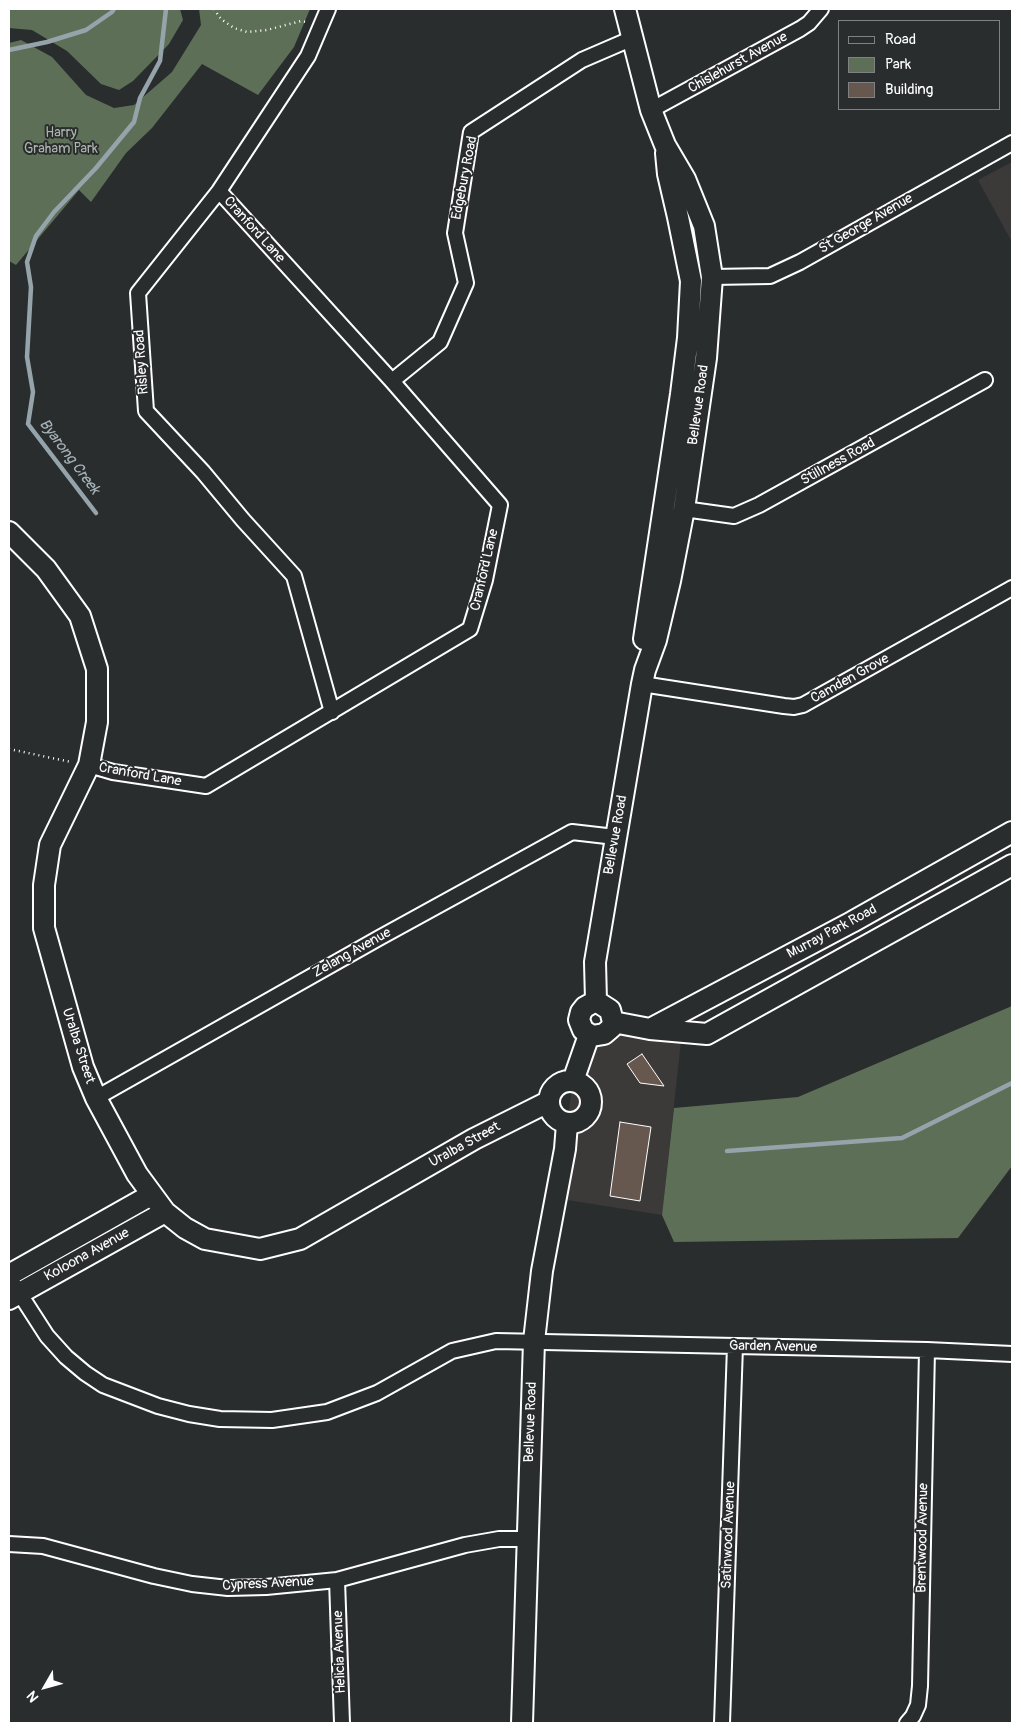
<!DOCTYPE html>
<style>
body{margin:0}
#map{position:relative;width:1021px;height:1732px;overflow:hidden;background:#2a2d2e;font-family:Pangolin,sans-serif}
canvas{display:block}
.frame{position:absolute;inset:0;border:10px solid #fff;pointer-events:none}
.legend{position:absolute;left:838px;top:20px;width:162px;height:90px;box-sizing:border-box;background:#2a2d2e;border:1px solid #7f8182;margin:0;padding:6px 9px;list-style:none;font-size:15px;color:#fff}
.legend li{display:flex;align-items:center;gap:10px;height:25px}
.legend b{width:25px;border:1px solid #7f8182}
.north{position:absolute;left:20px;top:1662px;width:50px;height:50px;-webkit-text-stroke:4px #2a2d2e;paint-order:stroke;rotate:232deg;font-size:14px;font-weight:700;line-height:20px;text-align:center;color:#fff}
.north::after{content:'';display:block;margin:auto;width:18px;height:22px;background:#fff;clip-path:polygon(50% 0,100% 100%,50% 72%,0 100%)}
</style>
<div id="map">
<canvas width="1021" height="1732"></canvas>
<div class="frame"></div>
<ul class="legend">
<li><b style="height:6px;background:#2a2d2e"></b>Road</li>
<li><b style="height:14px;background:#5e6f58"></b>Park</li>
<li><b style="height:14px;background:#67584f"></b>Building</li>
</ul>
<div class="north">N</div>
</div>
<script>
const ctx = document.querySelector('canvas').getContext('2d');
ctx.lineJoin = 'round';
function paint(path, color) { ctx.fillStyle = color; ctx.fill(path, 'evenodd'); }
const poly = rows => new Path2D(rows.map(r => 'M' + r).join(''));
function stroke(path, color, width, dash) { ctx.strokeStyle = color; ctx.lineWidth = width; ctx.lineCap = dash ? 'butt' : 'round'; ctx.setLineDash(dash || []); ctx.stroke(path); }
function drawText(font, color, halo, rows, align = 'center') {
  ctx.font = font + ' Pangolin,sans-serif'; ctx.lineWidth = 4; ctx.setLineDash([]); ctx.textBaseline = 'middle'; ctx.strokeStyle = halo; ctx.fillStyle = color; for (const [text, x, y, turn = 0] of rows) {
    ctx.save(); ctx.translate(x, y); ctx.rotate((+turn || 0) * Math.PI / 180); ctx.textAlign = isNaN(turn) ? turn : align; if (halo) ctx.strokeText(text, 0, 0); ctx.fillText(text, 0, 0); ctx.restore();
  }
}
paint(poly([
 [1012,162,1012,242,978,180],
 [609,1031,682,1032,662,1215,561,1199,567,1124,573,1081,589,1035]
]), '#3c3a38');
paint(poly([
 [9,9,180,9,183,20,169,44,133,81,119,90,101,84,67,51,32,30,9,28],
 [199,9,310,9,294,47,258,95,202,64,152,128,126,153,91,202,79,190,16,265,9,261,9,43,21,40,52,57,86,95,114,108,134,105,172,72,201,25],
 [1012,1006,1012,1166,958,1238,674,1242,662,1215,674,1108,798,1097]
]), '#5e6f58');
stroke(poly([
 [9,50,47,42,86,30,112,12,114,9],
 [96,513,28,424,33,392,27,357,31,287,27,262,36,236,54,212,96,168,134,122,140,98,160,61,166,9],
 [727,1151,902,1138,1012,1083]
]), '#95a4ab', 4.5);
const building = poly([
 [642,1054,664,1086,640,1083,627,1064,642,1054],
 [620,1122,651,1127,640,1201,610,1196,620,1122]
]);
paint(building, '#67584f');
stroke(building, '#fff', 1);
const street = poly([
 [328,9,308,56,219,191,138,293,146,411,203,472,243,520,294,576,332,712],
 [651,110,800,29,809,23,821,9],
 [712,277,770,276,800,262,1012,143],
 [392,381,440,342,466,283,455,233,471,132,582,60,633,38],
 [684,509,734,516,759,505,985,380],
 [642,684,784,706,794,707,803,705,1012,588],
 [89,765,113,772,206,786,470,629,485,580,500,505,392,381,219,191],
 [96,1098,379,938,572,832,615,837],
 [9,1277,47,1336,66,1357,85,1373,103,1385,158,1406,189,1414,220,1419,272,1420,327,1412,377,1393,452,1351,496,1341,927,1350,1012,1354],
 [9,1544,43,1546,154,1576,192,1584,228,1588,266,1587,337,1580,465,1545,499,1539,527,1539],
 [337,1580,342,1723],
 [722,1723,735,1346],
 [907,1723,913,1716,918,1705,920,1686,927,1350]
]);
const secondary = poly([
 [9,532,46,569,80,616,97,669,97,722,89,765,50,845,44,885,44,928,83,1067,96,1098,137,1174,165,1212,185,1228,205,1239,260,1249,300,1239,474,1139,548,1102],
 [644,639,681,394,688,338,691,281,678,217,668,174,666,153],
 [596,1001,595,962,642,684,645,670,656,640,670,581,684,509,706,358,712,277,704,226,685,179,665,145,651,110,625,9],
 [596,1001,610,1010,613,1022,611,1028,604,1034,592,1036,583,1030,579,1020,581,1012,585,1007,596,1001],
 [613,1022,650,1029,707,1034,1012,865],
 [650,1029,852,922,1012,832],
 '549 1102a21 21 0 1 1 42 0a21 21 0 1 1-42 0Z',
 [573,1081,589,1035],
 [9,1275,151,1195],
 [9,1299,165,1212],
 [522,1723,534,1341,542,1271,565,1149,567,1124]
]);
stroke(street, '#fff', 18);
stroke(secondary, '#fff', 24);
stroke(poly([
 [214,9,221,19,234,28,247,32,267,30,301,21,307,22],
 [9,749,71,762]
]), '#fff', 2.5, [1, 4]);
stroke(street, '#2a2d2e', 14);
stroke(secondary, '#2a2d2e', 20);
drawText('14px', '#fff', '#2a2d2e', [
 ["Chislehurst Avenue",738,63,-29],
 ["Edgebury Road",465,178,-79],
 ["St George Avenue",866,224,-30],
 ["Cranford Lane",254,230,48],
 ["Risley Road",142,362,-94],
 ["Bellevue Road",699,405,-82],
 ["Stillness Road",838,462,-29],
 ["Cranford Lane",485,570,-77],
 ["Camden Grove",850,679,-29],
 ["Cranford Lane",140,775,10],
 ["Bellevue Road",616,835,-80],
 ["Murray Park Road",832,932,-28],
 ["Zelang Avenue",352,953,-29],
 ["Uralba Street",78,1046,72],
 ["Uralba Street",465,1145,-29],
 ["Koloona Avenue",87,1255,-29],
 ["Garden Avenue",773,1347,1],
 ["Bellevue Road",531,1422,-88],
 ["Satinwood Avenue",729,1535,-88],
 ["Brentwood Avenue",923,1538,-89],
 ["Cypress Avenue",268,1584,-3],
 ["Helicia Avenue",340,1652,-92]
]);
drawText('14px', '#aeb7ac', '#2a2d2e', [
 ["Harry",61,133],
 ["Graham Park",61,149]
]);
drawText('italic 15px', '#a6b4b9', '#2a2d2e', [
 ["Byarong Creek",69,457,53]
]);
</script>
